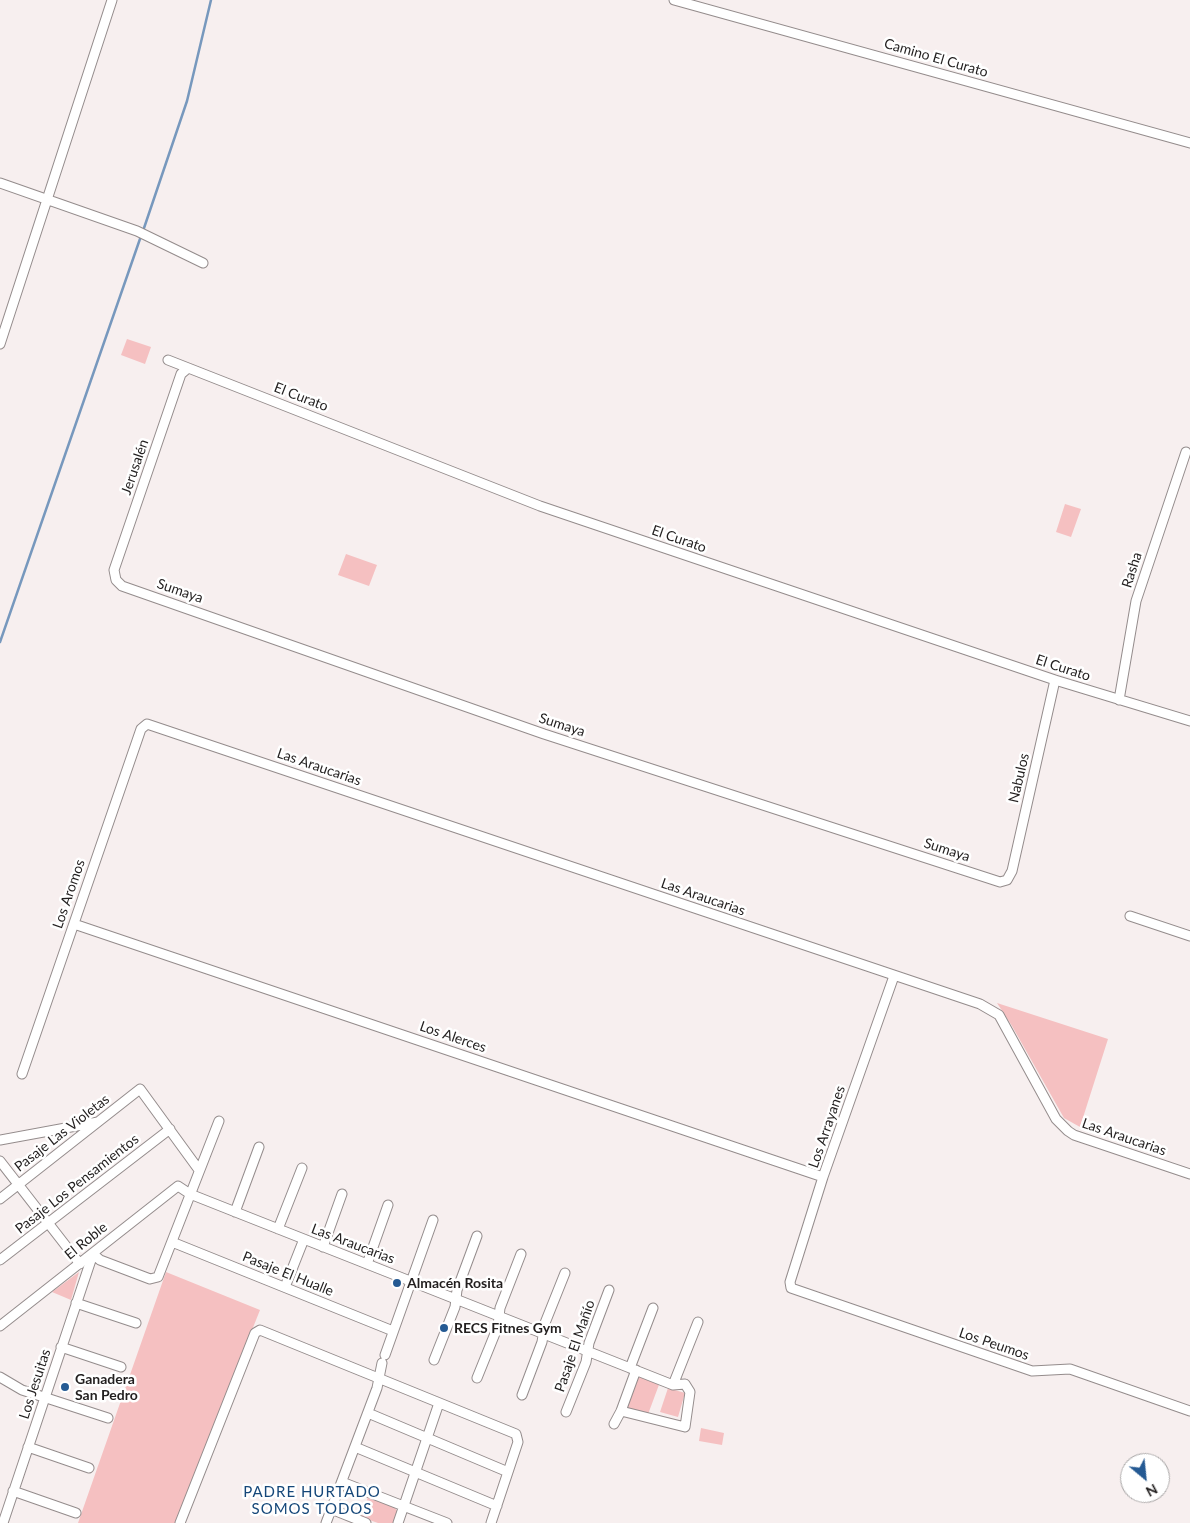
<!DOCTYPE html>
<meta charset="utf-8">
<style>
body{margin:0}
#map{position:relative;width:1190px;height:1523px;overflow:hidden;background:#f7efef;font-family:Lato,sans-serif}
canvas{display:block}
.north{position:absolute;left:1120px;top:1453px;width:50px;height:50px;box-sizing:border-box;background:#fff;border:1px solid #a7a5a5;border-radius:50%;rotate:152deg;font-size:14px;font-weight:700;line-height:20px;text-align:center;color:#221f1f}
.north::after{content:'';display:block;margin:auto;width:18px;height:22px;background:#255a93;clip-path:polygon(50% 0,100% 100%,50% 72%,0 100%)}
</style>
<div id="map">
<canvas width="1190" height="1523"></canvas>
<div class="north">N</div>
</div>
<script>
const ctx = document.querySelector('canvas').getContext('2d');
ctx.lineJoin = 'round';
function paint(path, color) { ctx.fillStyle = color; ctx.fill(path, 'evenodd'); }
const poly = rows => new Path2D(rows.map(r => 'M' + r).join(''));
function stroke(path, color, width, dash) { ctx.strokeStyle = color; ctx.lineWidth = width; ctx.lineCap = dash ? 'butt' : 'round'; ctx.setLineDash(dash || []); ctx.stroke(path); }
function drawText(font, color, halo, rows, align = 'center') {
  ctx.font = font + ' Lato,sans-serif'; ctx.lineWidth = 5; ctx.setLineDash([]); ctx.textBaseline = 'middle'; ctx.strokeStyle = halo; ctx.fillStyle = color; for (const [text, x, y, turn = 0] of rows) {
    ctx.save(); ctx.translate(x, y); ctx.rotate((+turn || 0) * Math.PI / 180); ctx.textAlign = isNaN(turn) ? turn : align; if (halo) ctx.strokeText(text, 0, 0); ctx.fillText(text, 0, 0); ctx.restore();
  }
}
paint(poly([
 [127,339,151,347,145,364,121,355],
 [1065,504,1081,509,1071,537,1056,532],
 [346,554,377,565,369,586,338,575],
 [997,1003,1108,1039,1080,1127,1064,1118,1012,1026],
 [79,1272,71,1300,52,1292],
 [166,1272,260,1310,175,1523,78,1523],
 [638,1374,660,1382,647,1417,625,1409],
 [668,1388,685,1393,678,1417,660,1412],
 [701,1428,724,1433,722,1445,699,1441],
 [368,1497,395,1508,398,1512,394,1523,378,1523,361,1517]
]), '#f5c0c1');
stroke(poly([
 [143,231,187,101,211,0],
 [0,642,141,236]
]), '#7798bd', 2.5);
const minor = poly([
 [674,0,1190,143],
 [0,183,137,231,203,263],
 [0,344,112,0],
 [168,360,540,506,1055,680,1190,721],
 [188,368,181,374,114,570,116,580,122,586,544,734,1000,882,1007,880,1012,871,1055,680],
 [1119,700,1136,601,1186,452],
 [1130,916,1190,936],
 [74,924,823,1177],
 [894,976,823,1177,790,1282,791,1288,1032,1371,1070,1369,1190,1411],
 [22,1074,141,729,147,724,980,1004,999,1015,1056,1119,1068,1131,1074,1135,1190,1174],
 [0,1140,98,1122],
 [0,1161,80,1264],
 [0,1199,140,1089,199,1170],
 [235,1212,259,1147],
 [278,1229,302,1168],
 [172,1242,393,1331],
 [323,1247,342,1194],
 [0,1260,170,1129],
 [367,1264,388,1205],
 [285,1287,304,1239],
 [76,1303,136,1323],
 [0,1326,178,1186,190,1194,673,1385],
 [61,1347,121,1367],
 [385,1355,433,1220],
 [434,1360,455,1307,457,1290,477,1236],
 [630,1368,653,1308],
 [0,1377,22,1390,108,1418],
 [477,1378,498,1326,500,1308,521,1254],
 [673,1385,698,1322],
 [522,1395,542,1342,545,1323,565,1273],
 [621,1411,685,1427,690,1392,685,1384,673,1385],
 [566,1412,586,1362,589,1343,609,1290],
 [368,1413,508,1472],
 [614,1424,621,1411,636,1370],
 [28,1447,89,1468],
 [355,1447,497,1506],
 [342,1482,447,1523],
 [13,1491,76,1513],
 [331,1509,366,1523],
 [3,1523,93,1254,100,1260,150,1279,158,1277,219,1121],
 [180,1523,255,1333,260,1330,516,1434,518,1442,491,1523],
 [326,1523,377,1388,382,1363],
 [398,1523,439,1403]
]);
stroke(minor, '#948c8c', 11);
stroke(minor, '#fff', 9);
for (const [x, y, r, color] of [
 [397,1283,5,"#255a93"],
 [444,1328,5,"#255a93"],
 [65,1387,5,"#255a93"]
]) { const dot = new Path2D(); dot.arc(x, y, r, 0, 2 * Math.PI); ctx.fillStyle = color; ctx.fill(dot); stroke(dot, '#fff', 2); }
drawText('14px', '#221f1f', '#fff', [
 ["Camino El Curato",936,58,16],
 ["El Curato",301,397,21],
 ["Jerusalén",135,467,-71],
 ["El Curato",679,539,19],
 ["Rasha",1132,570,-72],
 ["Sumaya",180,591,19],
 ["El Curato",1063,668,18],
 ["Sumaya",562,725,18],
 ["Las Araucarias",319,767,19],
 ["Nabulos",1019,778,-77],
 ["Sumaya",947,850,18],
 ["Los Aromos",69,894,-71],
 ["Las Araucarias",703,897,19],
 ["Los Alerces",453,1037,19],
 ["Los Arrayanes",827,1127,-71],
 ["Pasaje Las Violetas",62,1133,-38],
 ["Las Araucarias",1124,1137,19],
 ["Pasaje Los Pensamientos",77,1184,-38],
 ["El Roble",86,1241,-39],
 ["Las Araucarias",353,1244,21],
 ["Pasaje El Hualle",288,1274,22],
 ["Los Peumos",994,1344,19],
 ["Pasaje El Mañío",575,1346,-71],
 ["Los Jesuitas",35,1384,-72]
]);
drawText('bold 14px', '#221f1f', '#fff', [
 ["Almacén Rosita",407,1283],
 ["RECS Fitnes Gym",454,1328],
 ["Ganadera",75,1379],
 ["San Pedro",75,1395]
], 'left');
ctx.letterSpacing = '1px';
drawText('15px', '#154779', '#fff', [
 ["PADRE HURTADO",312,1492],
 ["SOMOS TODOS",312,1509]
]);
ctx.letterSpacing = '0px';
</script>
